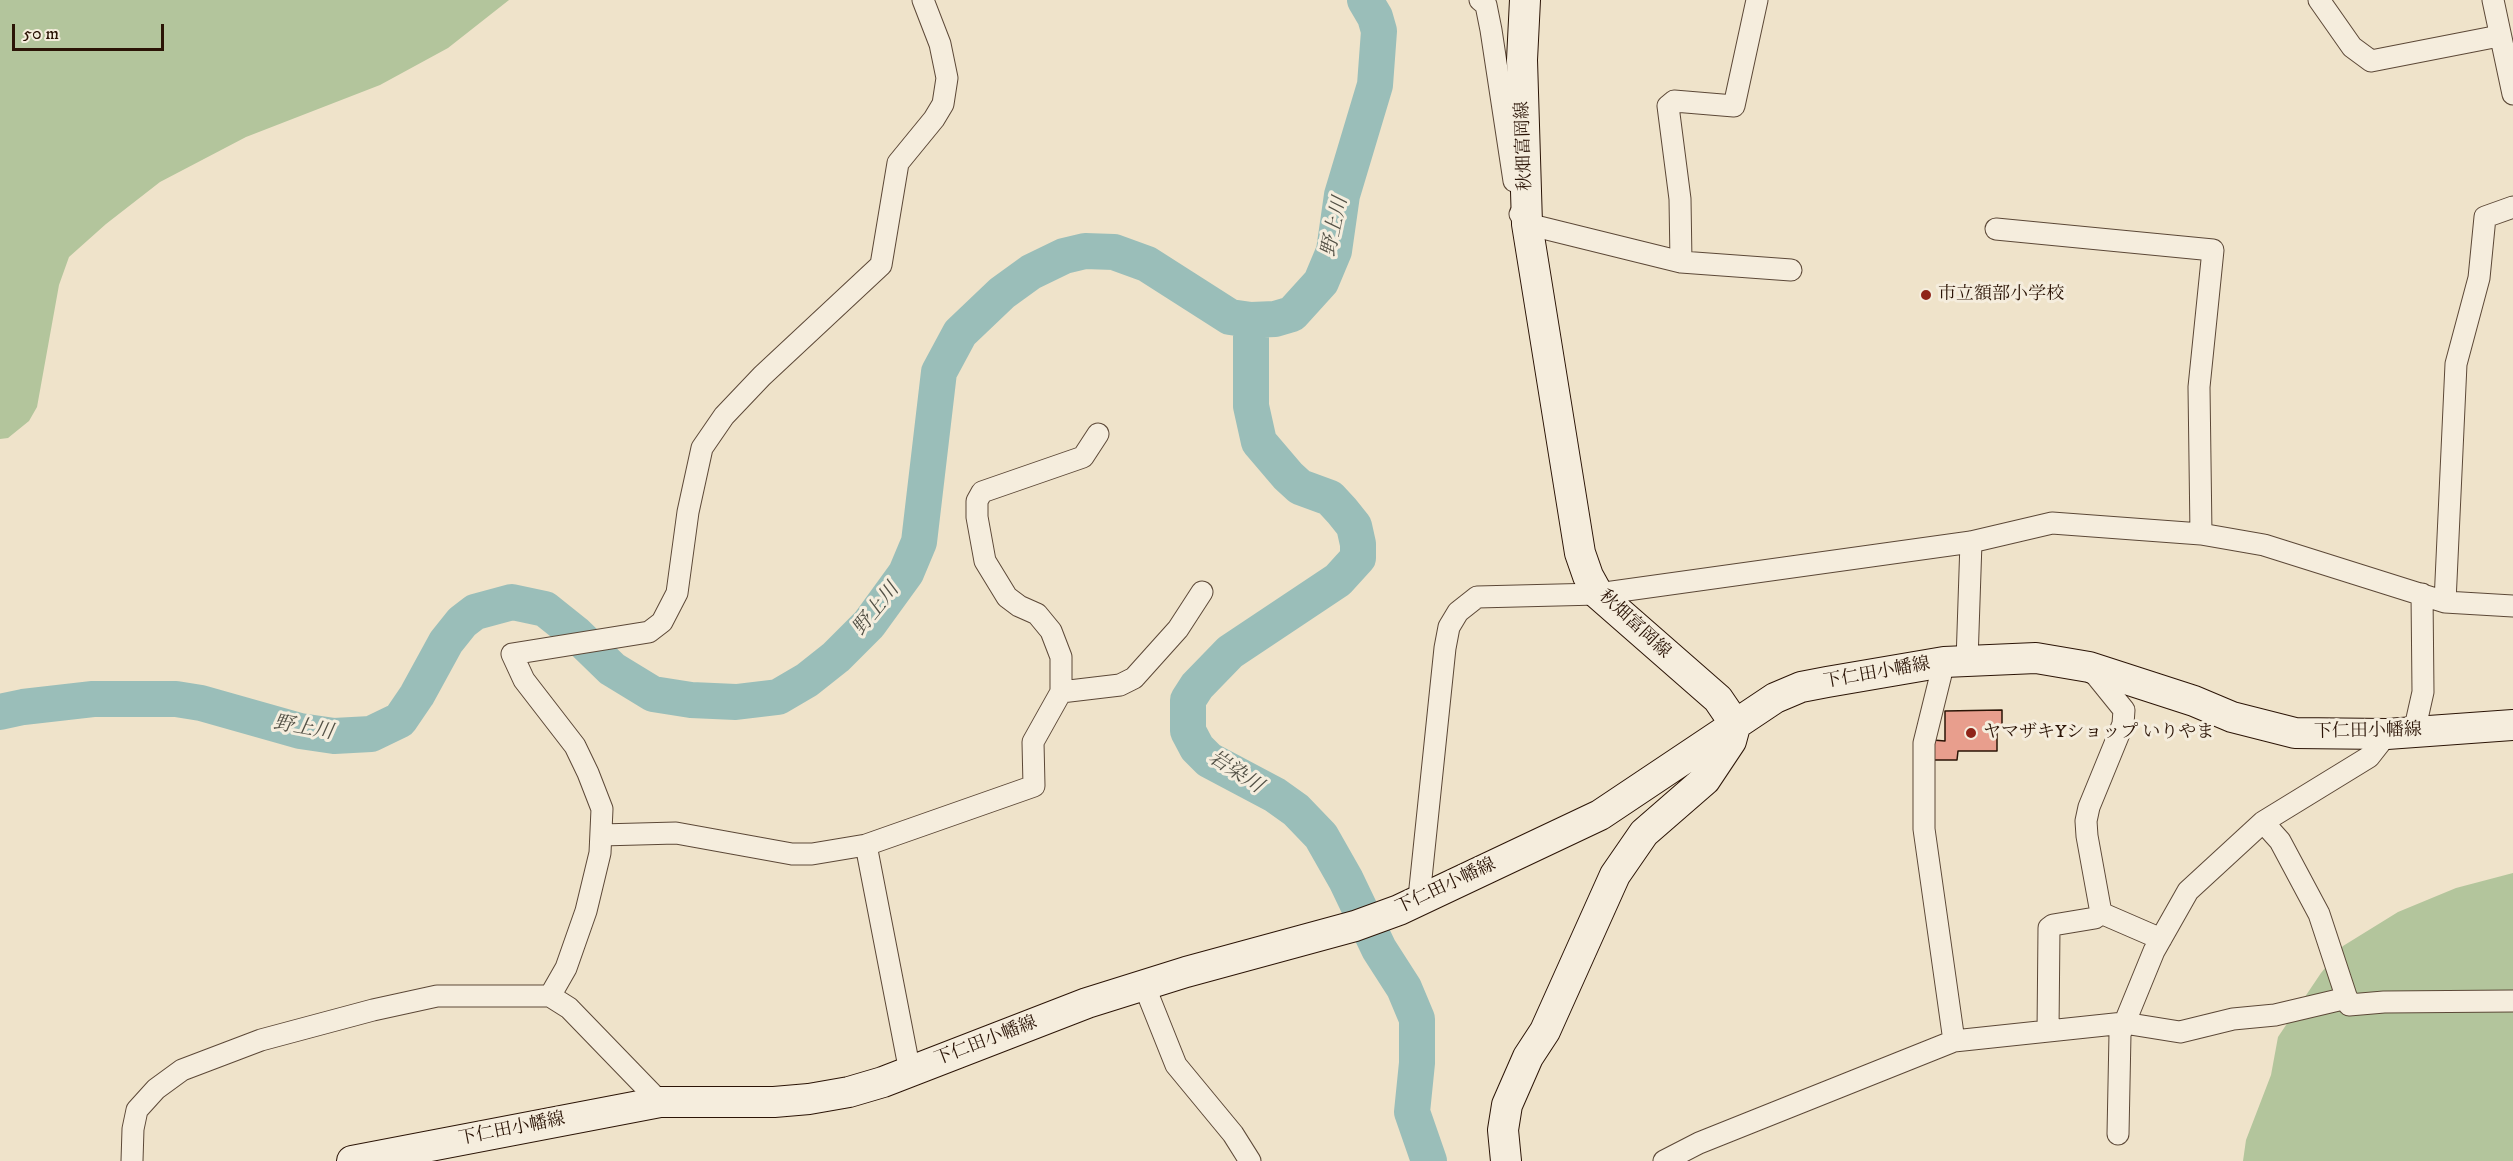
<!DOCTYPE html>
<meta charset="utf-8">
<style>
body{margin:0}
#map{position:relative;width:2513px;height:1161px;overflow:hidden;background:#efe3ca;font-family:"IM FELL DW Pica",serif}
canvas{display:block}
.scale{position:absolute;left:12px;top:24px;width:152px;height:27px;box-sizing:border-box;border:3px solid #2b1406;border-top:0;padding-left:8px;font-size:18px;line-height:21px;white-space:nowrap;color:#2b1406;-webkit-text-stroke:4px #f5eddd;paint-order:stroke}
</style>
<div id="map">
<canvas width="2513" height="1161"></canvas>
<div class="scale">50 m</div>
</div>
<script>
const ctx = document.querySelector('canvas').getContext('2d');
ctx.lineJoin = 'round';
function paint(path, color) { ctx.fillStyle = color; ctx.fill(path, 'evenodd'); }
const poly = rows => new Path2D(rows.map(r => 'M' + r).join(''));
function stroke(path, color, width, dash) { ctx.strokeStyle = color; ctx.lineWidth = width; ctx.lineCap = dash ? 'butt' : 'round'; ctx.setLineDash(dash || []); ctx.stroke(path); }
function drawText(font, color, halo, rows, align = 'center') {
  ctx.font = font + ' "IM FELL DW Pica","Noto Serif JP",serif'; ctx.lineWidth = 6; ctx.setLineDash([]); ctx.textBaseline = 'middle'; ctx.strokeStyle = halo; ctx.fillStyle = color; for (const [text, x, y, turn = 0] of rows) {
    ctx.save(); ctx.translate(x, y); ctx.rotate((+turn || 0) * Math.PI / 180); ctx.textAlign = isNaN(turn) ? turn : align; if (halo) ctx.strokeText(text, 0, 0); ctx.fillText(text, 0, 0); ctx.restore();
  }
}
paint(poly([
 [0,0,509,0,448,48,380,85,246,137,160,182,106,224,69,257,59,285,37,407,29,421,8,438,0,439],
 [2513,873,2513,1161,2243,1161,2246,1140,2271,1075,2278,1037,2321,973,2343,946,2398,912,2456,888]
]), '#b3c59c');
stroke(poly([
 [1251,320,1251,406,1259,442,1288,476,1300,487,1330,498,1342,511,1354,526,1358,544,1358,558,1338,580,1230,652,1197,686,1188,700,1188,731,1197,748,1209,760,1275,795,1296,810,1321,836,1346,880,1379,949,1404,988,1417,1019,1417,1063,1412,1112,1429,1161],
 [0,712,23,707,93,699,176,699,201,703,300,731,334,736,371,734,400,720,417,695,446,642,462,622,475,612,512,602,545,609,575,633,612,669,653,694,691,700,736,702,778,697,807,680,836,657,869,624,906,573,919,542,939,372,960,333,1002,293,1031,272,1064,256,1085,251,1114,252,1147,264,1230,317,1251,320,1275,319,1292,314,1321,282,1334,251,1342,195,1375,85,1379,31,1375,17,1365,0]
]), '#9abeb9', 36);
const building = poly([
 [2002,710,2002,727,1997,727,1997,751,1958,751,1957,760,1932,760,1933,740,1945,741,1945,711,2002,710]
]);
paint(building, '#e89e8d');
stroke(building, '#2b1406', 1.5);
const minor = poly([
 [1480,0,1486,5,1491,30,1514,181],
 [2319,0,2352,47,2371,61,2499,36],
 [2493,0,2513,94],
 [1520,214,1527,224,1681,262,1791,270],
 [1996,229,2213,250,2199,387,2201,534],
 [1681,262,1680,199,1668,106,1674,101,1734,106,1757,0],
 [2445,602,2456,364,2479,278,2485,217,2513,207],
 [1967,661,1971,542],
 [1944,662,1924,743,1924,829,1954,1041],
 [1061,692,1061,657,1051,631,1037,614,1019,606,1007,597,985,561,977,517,977,501,982,492,1083,457,1098,434],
 [2414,732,2423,692,2422,594],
 [2263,822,2280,841,2319,914,2349,1005,2384,1002,2513,1001],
 [601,835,676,833,792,854,812,854,866,845],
 [1424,899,1420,888,1445,648,1449,627,1458,612,1477,597,1598,594,1971,542,2052,523,2201,534,2264,545,2445,602,2513,606],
 [2101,913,2161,939],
 [1144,985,1176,1065,1233,1134,1250,1161],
 [550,996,566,968,586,911,600,853,602,809,588,773,575,746,524,680,512,654,649,632,662,622,677,593,688,512,702,448,724,416,762,376,881,265,898,163,934,119,943,104,947,78,940,44,923,0],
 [2048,1031,2049,928,2053,925,2095,918,2101,913,2087,836,2086,821,2089,807,2123,724,2124,710,2090,668],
 [910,1072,866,845,1034,786,1033,742,1061,692,1120,685,1134,678,1178,629,1202,592],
 [2118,1134,2120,1034,2154,951,2188,891,2263,822,2369,757,2387,734],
 [132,1161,133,1129,137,1110,156,1089,182,1070,261,1040,373,1010,437,996,550,996,569,1008,660,1102],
 [1664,1161,1699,1143,1954,1041,2124,1023,2180,1032,2233,1019,2275,1015,2347,998]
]);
const secondary = poly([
 [1525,0,1522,60,1527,224,1580,553,1588,576,1598,594,1718,699,1735,724],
 [352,1161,660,1102,774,1102,809,1099,849,1092,883,1082,1087,1003,1186,972,1355,926,1399,910,1600,815,1775,698,1801,687,1827,682,1944,662,2036,658,2089,667,2194,701,2232,717,2295,733,2387,734,2513,725],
 [1506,1161,1503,1130,1507,1105,1528,1057,1545,1031,1615,875,1644,833,1705,780,1731,741,1734,730]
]);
stroke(minor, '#5c4837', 23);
stroke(secondary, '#2b1406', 32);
stroke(minor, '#f5eddd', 21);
stroke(secondary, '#f5eddd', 30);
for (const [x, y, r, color] of [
 [1926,295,6,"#8f2418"],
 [1971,733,6,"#8f2418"]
]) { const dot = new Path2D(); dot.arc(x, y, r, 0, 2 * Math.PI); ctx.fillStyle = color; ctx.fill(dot); stroke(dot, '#f5eddd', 2); }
drawText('18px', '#2b1406', '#f5eddd', [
 ["秋畑富岡線",1525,146,-92],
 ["秋畑富岡線",1634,625,43],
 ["下仁田小幡線",1877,674,-10],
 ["下仁田小幡線",2368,732,-1],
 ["下仁田小幡線",1446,887,-25],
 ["下仁田小幡線",986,1042,-21],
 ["下仁田小幡線",512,1130,-11]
]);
drawText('18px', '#2b1406', '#f5eddd', [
 ["市立額部小学校",1938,295],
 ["ヤマザキYショップ いりやま",1983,733]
], 'left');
drawText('italic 20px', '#525045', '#f5eddd', [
 ["野上川",1336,227,-78],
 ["野上川",877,610,-51],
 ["野上川",303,729,10],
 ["岩染川",1235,773,33]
]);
</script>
